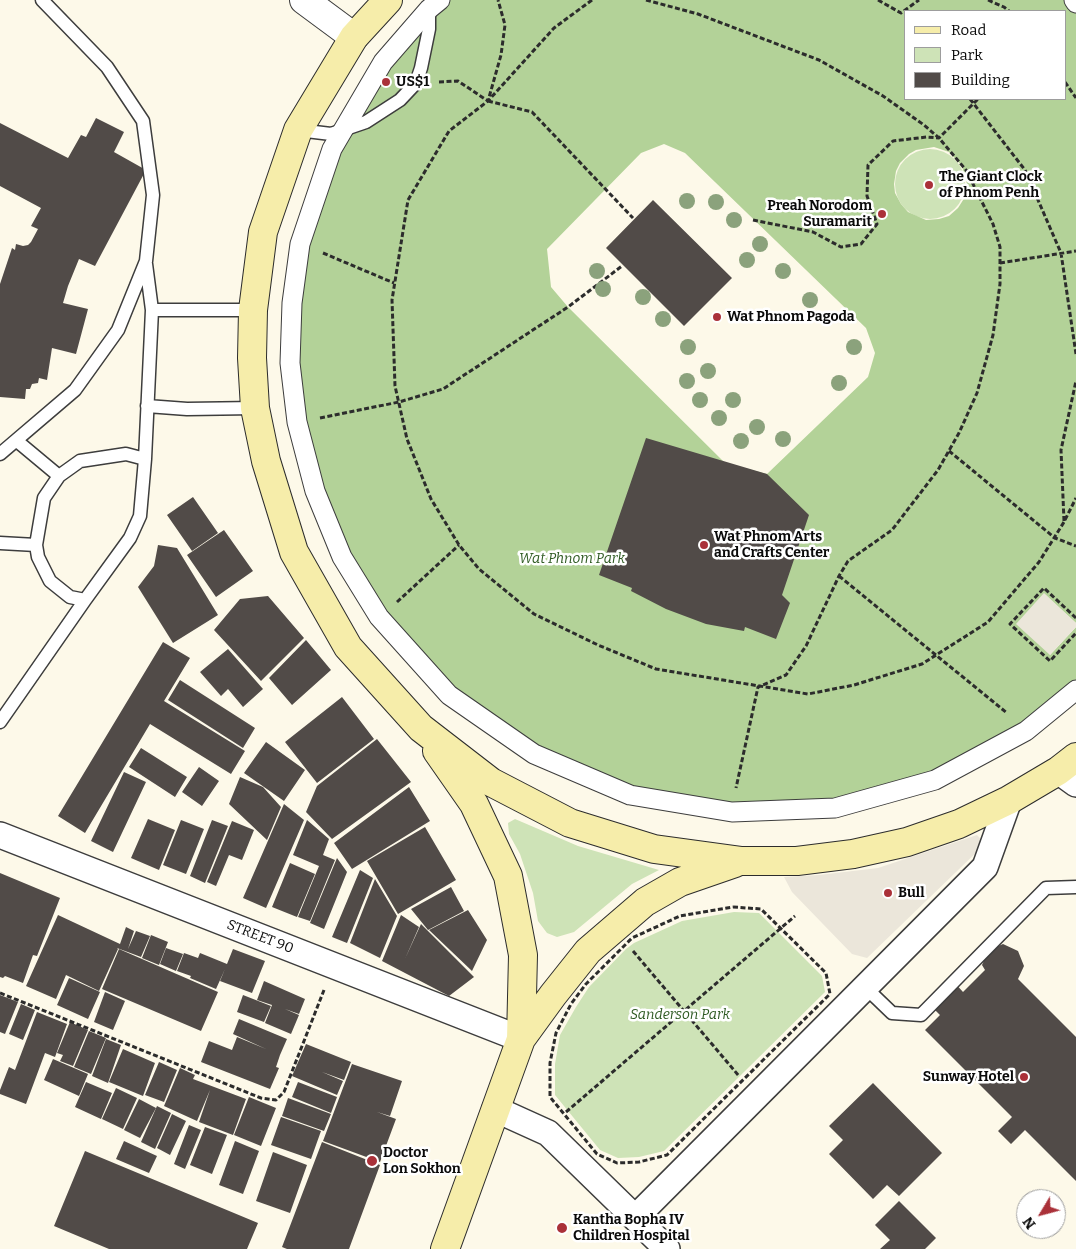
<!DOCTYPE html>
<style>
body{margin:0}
#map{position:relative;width:1076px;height:1249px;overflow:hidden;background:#fdf9e9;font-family:Bitter,serif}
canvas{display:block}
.legend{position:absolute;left:904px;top:10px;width:162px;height:90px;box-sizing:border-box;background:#fff;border:1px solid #9d9d9d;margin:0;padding:6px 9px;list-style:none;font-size:15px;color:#0a0a0a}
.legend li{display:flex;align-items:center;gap:10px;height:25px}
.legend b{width:25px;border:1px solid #9d9d9d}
.north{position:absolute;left:1016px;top:1189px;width:50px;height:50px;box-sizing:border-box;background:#fff;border:1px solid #9d9d9d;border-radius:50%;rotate:233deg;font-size:14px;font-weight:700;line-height:20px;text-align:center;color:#0a0a0a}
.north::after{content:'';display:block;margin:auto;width:18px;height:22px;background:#aa3139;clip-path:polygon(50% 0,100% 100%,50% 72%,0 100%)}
</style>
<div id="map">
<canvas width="1076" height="1249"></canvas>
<ul class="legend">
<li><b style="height:6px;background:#f6edaa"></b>Road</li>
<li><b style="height:14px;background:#cee3b7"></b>Park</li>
<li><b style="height:14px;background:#514b48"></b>Building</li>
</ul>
<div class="north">N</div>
</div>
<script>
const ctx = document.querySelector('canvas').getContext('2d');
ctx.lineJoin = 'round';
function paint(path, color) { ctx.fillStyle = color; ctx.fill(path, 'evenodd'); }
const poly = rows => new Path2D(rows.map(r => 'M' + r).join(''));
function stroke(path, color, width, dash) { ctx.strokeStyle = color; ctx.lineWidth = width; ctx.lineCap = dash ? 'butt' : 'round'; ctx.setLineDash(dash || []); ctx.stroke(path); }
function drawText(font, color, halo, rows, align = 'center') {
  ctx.font = font + ' Bitter,serif'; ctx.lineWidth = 5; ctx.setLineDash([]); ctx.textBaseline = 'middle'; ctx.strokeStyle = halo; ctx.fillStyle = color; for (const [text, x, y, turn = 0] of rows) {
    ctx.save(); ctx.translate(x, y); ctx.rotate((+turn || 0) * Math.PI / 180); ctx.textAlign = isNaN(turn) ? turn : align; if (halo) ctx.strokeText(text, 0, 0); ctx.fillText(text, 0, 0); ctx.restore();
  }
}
paint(poly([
 '895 184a35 35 0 1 1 70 0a35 35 0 1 1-70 0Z',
 [515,819,578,846,659,870,632,884,574,932,557,937,547,933,538,921,533,893,520,854,509,834,508,823],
 [734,912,759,913,822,976,825,992,664,1151,639,1157,618,1158,600,1150,555,1095,555,1064,560,1035,576,1007,589,987,626,949,634,943,682,921]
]), '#cee3b7');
paint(poly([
 [448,0,1064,0,1070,4,1076,11,1076,623,1044,594,1050,655,1076,627,1076,683,1023,726,933,775,834,802,732,807,631,789,536,750,452,690,383,614,347,554,319,489,302,421,296,363,305,246,337,151,387,65],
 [905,11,1065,11,1065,99,905,99],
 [664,144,685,153,866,328,875,353,868,377,767,474,725,463,568,307,551,287,547,249,641,153],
 [934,147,949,152,962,166,967,184,965,197,958,208,949,216,939,219,926,220,908,212,901,204,895,193,894,184,896,171,900,163,909,154,916,150]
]), '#b3d298');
paint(poly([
 [1044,593,1076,623,1076,627,1050,655,1016,624],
 [977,835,985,844,867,958,852,954,792,892,784,877,819,875,878,868]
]), '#ebe6da');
paint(poly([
 [96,118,124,132,114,152,146,170,95,266,79,259,68,286,63,303,88,309,76,354,52,348,47,380,39,378,38,383,32,384,30,389,26,389,25,399,0,397,0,284,12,248,15,250,16,244,23,246,28,245,31,242,38,229,31,226,41,208,0,186,0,123,68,158,81,135,86,137],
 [653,200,732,278,684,326,606,248],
 [646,438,767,474,809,515,782,595,790,603,776,639,745,627,744,631,706,624,666,609,631,591,632,588,599,575],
 [193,497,218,533,192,551,167,515],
 [224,530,253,571,216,597,187,555],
 [158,545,177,548,218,615,173,643,138,587,154,566],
 [268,596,304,638,261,681,214,630,240,599],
 [306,640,331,670,292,705,269,678],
 [163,642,190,658,164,701,245,751,231,774,150,724,85,833,58,816],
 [228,649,263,689,243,707,228,689,221,696,200,672],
 [180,680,255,728,243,748,168,700],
 [342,697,374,739,317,783,285,742],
 [377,739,411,782,332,839,306,812,317,786],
 [266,742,305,770,284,801,244,773],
 [141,748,187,777,175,797,129,767],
 [199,767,219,781,202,806,182,792],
 [124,772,146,782,113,852,91,841],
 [240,777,263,787,281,807,267,840,229,804],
 [409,787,430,821,352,869,334,843],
 [284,804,304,820,266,908,243,898],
 [148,819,175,830,159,870,131,858],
 [181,820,204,829,186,874,163,865],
 [212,820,228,826,205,883,190,876],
 [307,820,329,839,323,855,335,860,310,921,298,917,319,866,293,855],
 [232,821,254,830,242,860,229,855,216,886,207,882],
 [425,827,456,880,398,914,367,861],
 [337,858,347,872,324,929,310,923],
 [290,863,315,874,297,917,272,907],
 [360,870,373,878,347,943,332,937],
 [0,873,60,898,37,956,33,955,23,983,5,976,3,978,0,977],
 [375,879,397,916,380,958,350,943],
 [451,887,464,911,428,930,411,909],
 [468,910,487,940,472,971,429,930],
 [58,915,120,944,126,927,134,931,128,949,136,931,150,936,141,957,117,948,118,949,99,991,66,975,56,999,26,986],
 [401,915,419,927,405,959,421,924,474,977,449,996,382,961],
 [151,935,168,942,159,965,142,958],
 [1003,944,1018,951,1024,966,1018,979,1076,1037,1076,1181,1025,1130,1011,1144,998,1131,1012,1117,925,1030,940,1015,930,1005,954,982,963,992,985,970,982,965,989,950],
 [166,948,183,954,176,971,160,964],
 [119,949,218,992,201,1031,102,989],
 [233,949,265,961,252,993,220,981,225,969,216,989,190,978,191,976,177,971,184,953,198,958,200,953,227,964],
 [69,978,100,992,88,1019,57,1005],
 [264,981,305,999,299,1014,285,1009,299,1015,291,1034,265,1023,272,1005,257,1000],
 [105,992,125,1001,113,1030,94,1022],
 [0,995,18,1002,5,1034,0,1032],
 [243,995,271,1006,264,1022,237,1012],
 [21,1004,35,1010,23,1040,9,1034],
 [37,1012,67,1024,55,1057,45,1053,26,1104,0,1094,0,1090,9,1067,15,1070],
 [239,1019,287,1039,280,1055,276,1067,279,1068,270,1089,201,1062,209,1041,232,1050,237,1037,266,1049,233,1034],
 [70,1022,88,1030,73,1066,60,1061,63,1055,57,1053],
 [89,1031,106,1038,91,1074,74,1067],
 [106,1039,121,1045,108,1083,92,1076],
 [306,1044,351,1062,344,1080,322,1072,343,1081,337,1095,292,1076],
 [123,1049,155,1063,143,1096,109,1082],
 [53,1059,88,1074,79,1096,44,1080],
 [159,1062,177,1070,164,1102,145,1095],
 [352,1064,402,1081,390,1116,377,1112,396,1119,380,1162,323,1141],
 [180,1068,195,1075,193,1079,246,1099,233,1135,199,1122,210,1090,197,1121,164,1106],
 [86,1082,112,1093,101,1119,75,1107],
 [298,1082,337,1097,331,1113,292,1097],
 [873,1083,942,1153,899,1196,887,1185,873,1199,829,1154,843,1140,829,1126],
 [116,1088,137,1098,123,1129,102,1119],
 [249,1097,276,1108,261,1146,234,1135],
 [288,1098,331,1114,324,1131,282,1116],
 [139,1099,156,1108,140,1138,124,1130],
 [157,1106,171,1113,155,1149,141,1142],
 [172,1114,186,1121,170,1155,157,1148],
 [281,1117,321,1131,311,1159,271,1145],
 [189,1125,201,1130,185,1169,174,1164],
 [205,1127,227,1135,212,1174,190,1165],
 [124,1141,157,1156,149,1173,116,1159],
 [235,1141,259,1151,243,1194,219,1185],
 [322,1142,380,1165,349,1249,287,1249,282,1247],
 [85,1151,258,1223,247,1249,109,1249,54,1226],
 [273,1152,307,1165,290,1213,256,1201],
 [899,1201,936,1238,925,1249,880,1249,890,1240,875,1225]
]), '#514b48');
const service = poly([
 [298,130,331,134,366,122,400,100,416,83,421,68,429,29,429,7],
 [152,310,253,310],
 [147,406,187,409,255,408],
 [17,441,59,476],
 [0,454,75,390,118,330,146,261,153,195,143,121,107,67,42,0],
 [0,543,36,545],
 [85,600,70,597,50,581,38,557,36,545,44,498,59,476,80,461,126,454,145,459],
 [0,722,85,600,130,538,140,516,145,459,152,310,146,264],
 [865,987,892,1013,921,1015,1046,888,1076,887]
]);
const pedestrian = poly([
 [440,0,429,9,383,62,332,149,300,244,292,303,290,363,297,422,315,491,342,557,379,617,449,695,534,754,630,795,732,812,835,808,935,780,1026,731,1076,690],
 [1074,0,1076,3]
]);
const minor = poly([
 [1058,771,1076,784],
 [0,835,521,1039],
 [495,1109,548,1133,667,1249],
 [635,1218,985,867,1009,800]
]);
const tertiary = poly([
 [304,0,354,37]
]);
const secondary = poly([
 [388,0,354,37,298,130,263,232,253,310,252,358,255,408,266,461,294,552,348,647,421,728,491,782,570,823,654,849,742,861,797,861,853,854,907,842,959,824,1009,800,1058,771,1076,757],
 [437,751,474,804,508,876,523,955,521,1039],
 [445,1249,521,1039,553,995,588,951,645,902,680,882,735,863]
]);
stroke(service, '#3d3d3d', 15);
stroke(pedestrian, '#3d3d3d', 21);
stroke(minor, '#3d3d3d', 28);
stroke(tertiary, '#3d3d3d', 30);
stroke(secondary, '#2c2c2c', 30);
stroke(poly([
 [592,0,554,28,488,101,449,131,408,200,392,300,395,386,407,439,431,499,459,545,479,569,534,614,598,645,656,669,808,694,854,685,922,664,988,622,1039,562,1064,522,1076,498],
 [646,0,698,14,819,60,883,96,924,125,939,138,966,170,993,224,1000,247,1000,284,993,335,977,393,959,433,938,470,892,530,848,561,839,576,806,646,786,675,758,687,736,788],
 [878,0,901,13,919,0],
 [988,0,1004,7,1009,11],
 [439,82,458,81,488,101,501,55,505,25,498,0],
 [1065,82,1076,98],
 [970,99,1025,170,1061,253,1076,354],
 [488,101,532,112,633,218],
 [753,220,813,232,841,247,861,244,877,224,867,196,868,165,893,141,927,137,939,138,978,99],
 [323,253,394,283],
 [1000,263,1076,251],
 [320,418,399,402,443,389,568,307,622,266],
 [949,451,1055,538,1076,546],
 [1064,521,1061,450,1076,381],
 [839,576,1007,713],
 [397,602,459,545],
 [1076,618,1044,588,1010,624,1050,661,1076,633],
 [733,907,761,909,826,973,830,994,667,1155,639,1162,617,1163,597,1154,550,1097,550,1063,556,1033,571,1004,586,984,632,938,680,916,733,907],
 [633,951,739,1076],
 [0,993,261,1098,276,1100,284,1092,324,990],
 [566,1112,795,916]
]), '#2c2c2c', 3, [5, 2.5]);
stroke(service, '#fff', 12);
stroke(pedestrian, '#fff', 19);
stroke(minor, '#fff', 25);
stroke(tertiary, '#fff', 28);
stroke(secondary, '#f6edaa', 28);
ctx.fillStyle = '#8ba27c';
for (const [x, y] of [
 [687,201],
 [716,202],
 [734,220],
 [760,244],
 [747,260],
 [597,271],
 [783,271],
 [603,289],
 [643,297],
 [810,300],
 [663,319],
 [688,347],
 [854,347],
 [708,371],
 [687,381],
 [839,383],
 [700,400],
 [733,400],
 [719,418],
 [757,427],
 [783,439],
 [741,441]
]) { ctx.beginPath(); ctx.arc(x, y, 8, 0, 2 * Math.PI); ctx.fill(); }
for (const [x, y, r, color] of [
 [386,82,5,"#aa3139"],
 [929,185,5,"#aa3139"],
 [882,214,5,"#aa3139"],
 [717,317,5,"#aa3139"],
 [704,545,5,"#aa3139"],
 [888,893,5,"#aa3139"],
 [1024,1077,5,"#aa3139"],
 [372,1161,6,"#aa3139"],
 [562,1228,6,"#aa3139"]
]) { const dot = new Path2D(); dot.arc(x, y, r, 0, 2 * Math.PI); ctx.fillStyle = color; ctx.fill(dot); stroke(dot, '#fff', 2); }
drawText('bold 14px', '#0a0a0a', '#fff', [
 ["US$1",396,82],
 ["The Giant Clock",939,177],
 ["of Phnom Penh",939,193],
 ["Preah Norodom",872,206,"right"],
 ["Suramarit",872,222,"right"],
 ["Wat Phnom Pagoda",727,317],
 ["Wat Phnom Arts",714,537],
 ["and Crafts Center",714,553],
 ["Bull",898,893],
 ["Sunway Hotel",1014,1077,"right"],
 ["Doctor",383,1153],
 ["Lon Sokhon",383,1169],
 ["Kantha Bopha IV",573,1220],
 ["Children Hospital",573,1236]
], 'left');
drawText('italic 14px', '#2e5a22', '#fff', [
 ["Wat Phnom Park",572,559],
 ["Sanderson Park",680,1015]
]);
drawText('14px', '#0a0a0a', '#fff', [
 ["STREET 90",260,937,21]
]);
</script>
